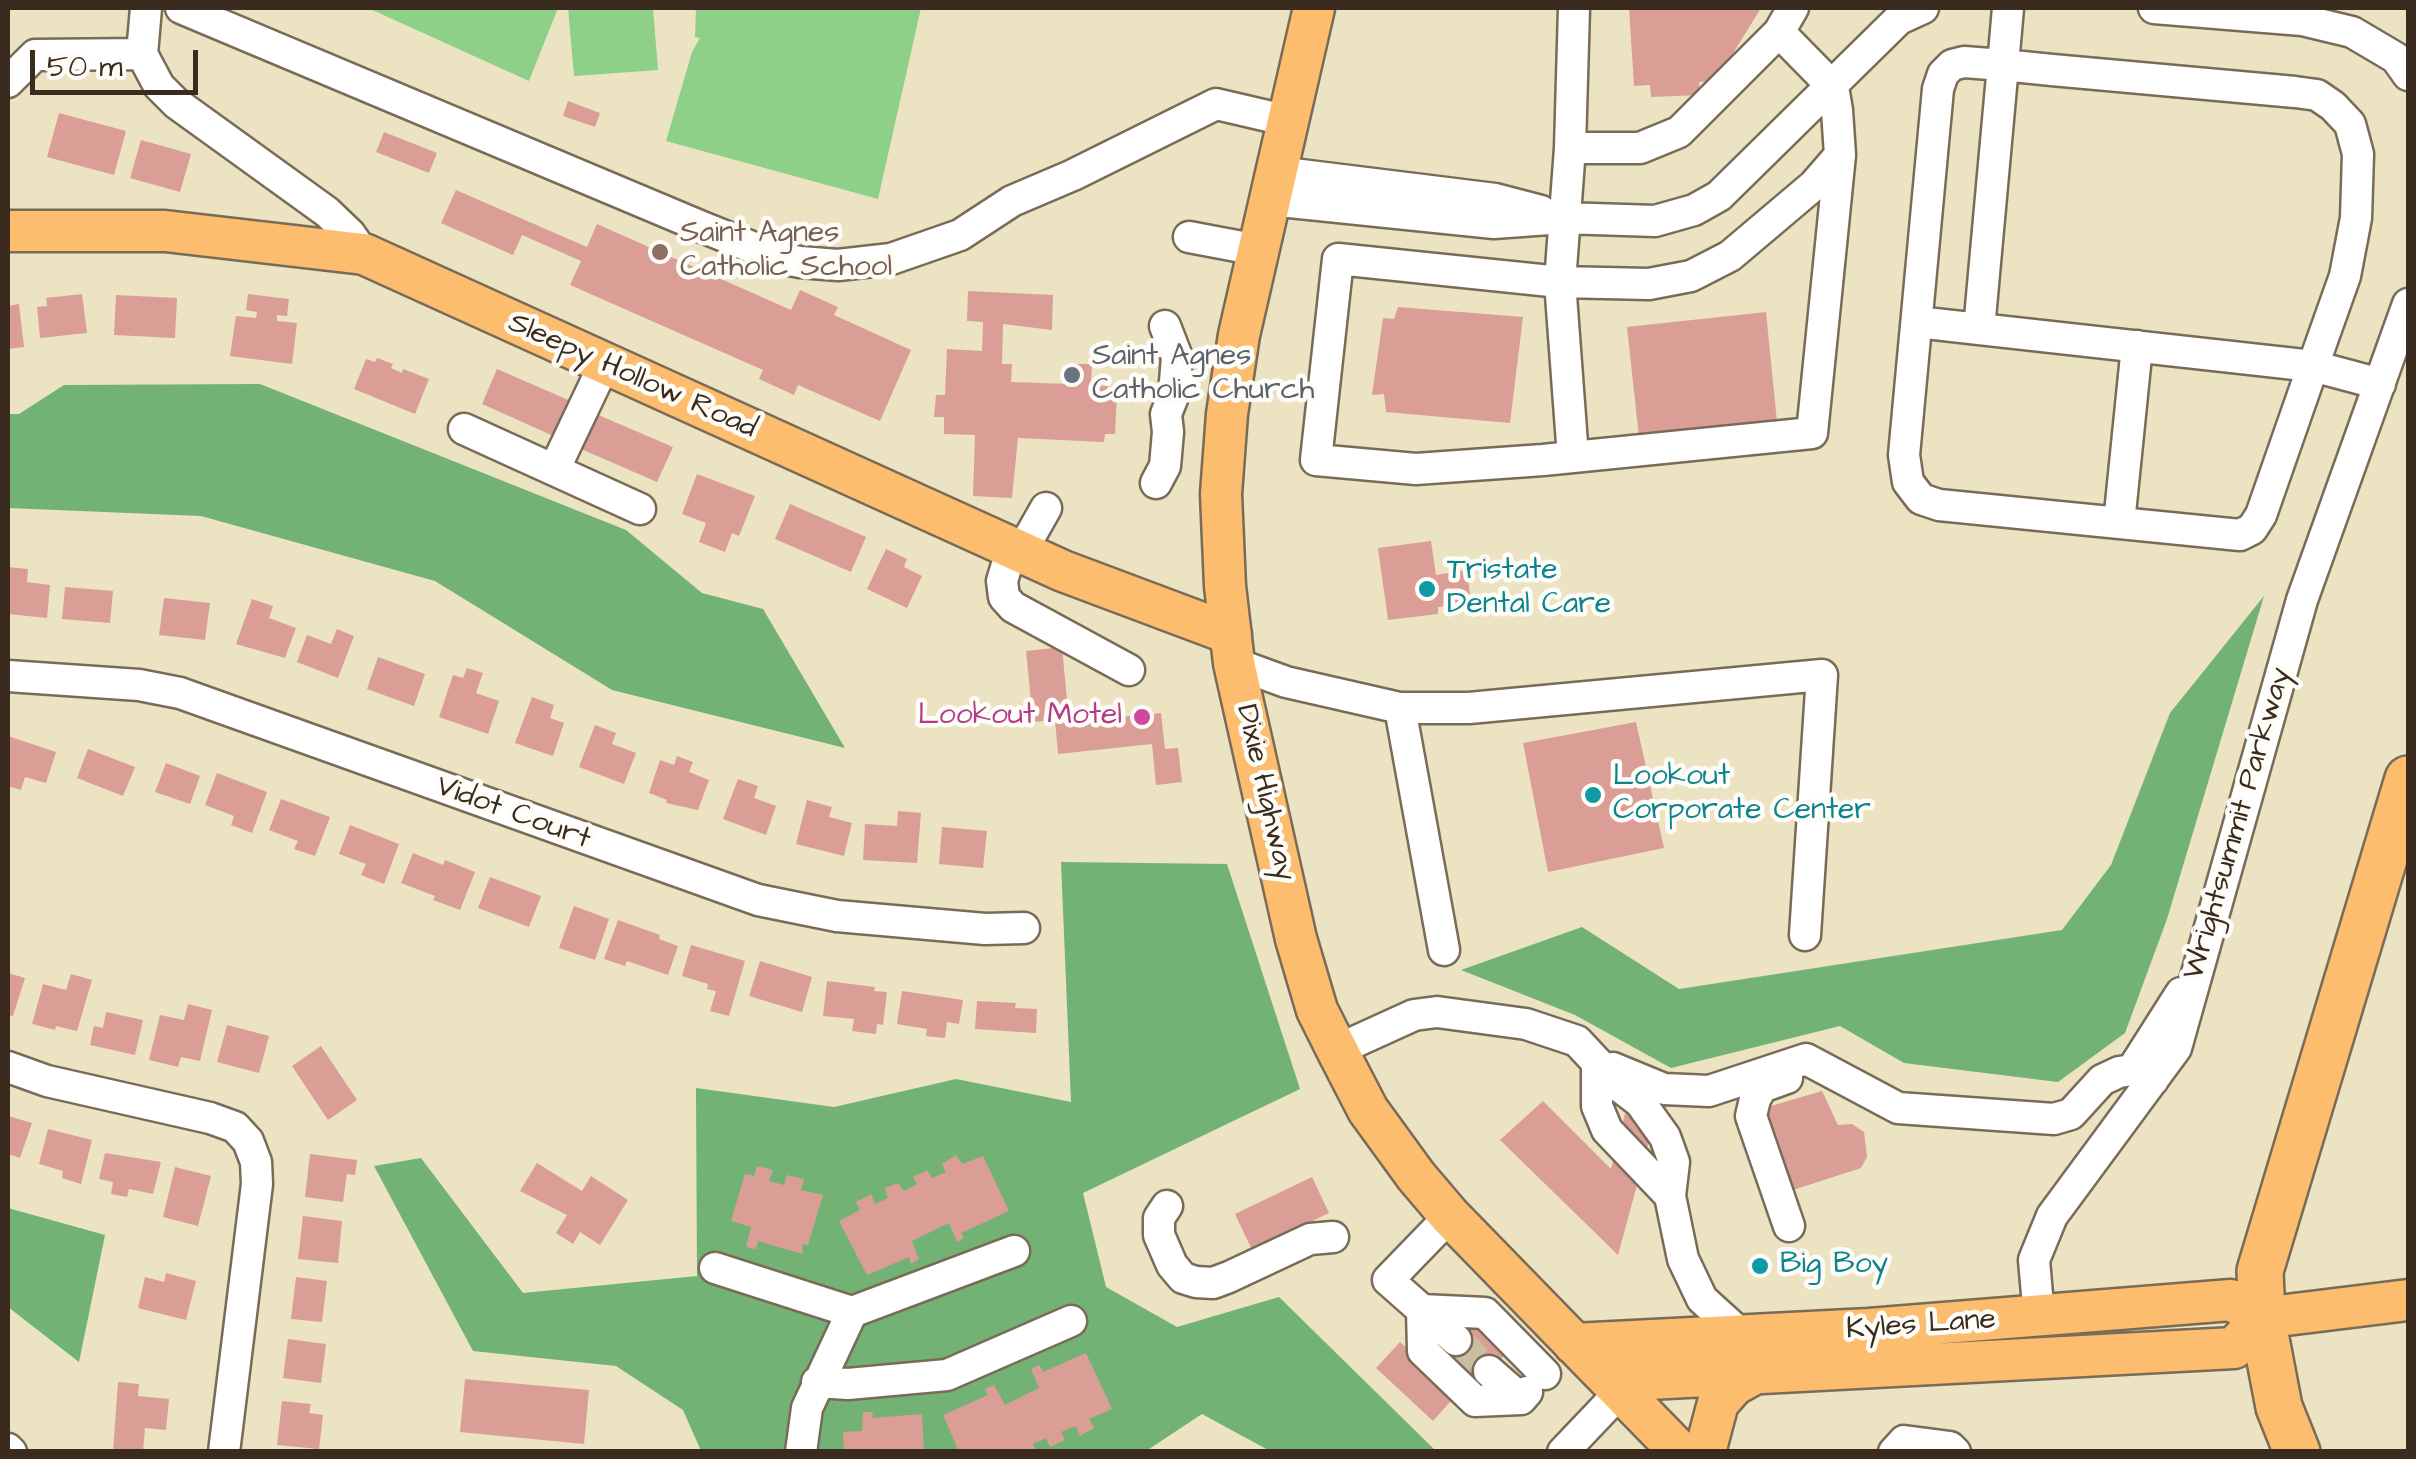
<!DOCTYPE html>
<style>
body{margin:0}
#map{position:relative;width:2416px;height:1459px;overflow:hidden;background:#ebe3c2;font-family:"Architects Daughter",sans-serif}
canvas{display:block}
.frame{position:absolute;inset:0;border:10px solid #3b2a1e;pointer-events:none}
.scale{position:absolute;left:30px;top:50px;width:168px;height:45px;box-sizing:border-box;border:5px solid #3b2a1e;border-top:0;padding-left:12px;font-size:30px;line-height:35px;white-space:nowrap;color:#3b2a1e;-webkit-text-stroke:8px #fdfcf7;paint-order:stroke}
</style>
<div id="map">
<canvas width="2416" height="1459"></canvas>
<div class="frame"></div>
<div class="scale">50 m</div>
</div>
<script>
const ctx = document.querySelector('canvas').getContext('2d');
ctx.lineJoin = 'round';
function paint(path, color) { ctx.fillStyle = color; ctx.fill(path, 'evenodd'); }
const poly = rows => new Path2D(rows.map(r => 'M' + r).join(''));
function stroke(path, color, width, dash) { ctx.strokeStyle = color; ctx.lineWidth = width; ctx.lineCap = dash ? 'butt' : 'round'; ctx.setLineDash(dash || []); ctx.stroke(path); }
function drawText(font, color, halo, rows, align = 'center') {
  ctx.font = font + ' "Architects Daughter",sans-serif'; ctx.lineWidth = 9; ctx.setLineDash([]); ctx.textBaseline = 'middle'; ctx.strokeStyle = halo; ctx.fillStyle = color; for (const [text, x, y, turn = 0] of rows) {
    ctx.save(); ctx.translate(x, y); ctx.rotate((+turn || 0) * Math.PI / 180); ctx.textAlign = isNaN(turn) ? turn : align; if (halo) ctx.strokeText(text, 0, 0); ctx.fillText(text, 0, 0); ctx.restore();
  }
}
paint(poly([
 [368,8,558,8,529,81],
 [568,8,653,8,658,70,574,76],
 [696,8,921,8,878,199,666,141,692,52,700,38,695,37]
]), '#8ed088');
paint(poly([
 [260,384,626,530,702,593,763,609,845,748,612,690,435,581,201,516,8,508,8,414,19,414,64,385],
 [2264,596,2167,919,2125,1033,2058,1082,1904,1063,1840,1026,1671,1068,1575,1015,1461,970,1582,927,1679,989,2062,930,2111,865,2170,713],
 [1061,862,1227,864,1300,1089,1083,1193,1106,1287,1177,1327,1279,1297,1436,1451,1270,1451,1202,1414,1146,1451,701,1451,683,1410,616,1366,473,1351,374,1166,421,1158,523,1293,697,1276,696,1088,834,1107,956,1079,1071,1102],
 [8,1208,105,1235,79,1362,8,1307]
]), '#72b274');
paint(poly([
 [1629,8,1761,8,1716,81,1699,82,1700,95,1651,97,1650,85,1634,86],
 [568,101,600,113,595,127,563,116],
 [59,113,126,131,114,175,47,157],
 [384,132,437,153,429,173,376,152],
 [141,140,191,154,180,192,130,178],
 [456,190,587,247,597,224,791,310,800,290,838,307,834,315,911,350,880,421,798,385,794,395,759,379,763,370,570,285,581,261,522,235,513,255,441,223],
 [968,291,1053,295,1052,330,1003,324,1002,364,1012,364,1011,382,1070,384,1071,364,1092,364,1091,385,1108,386,1107,392,1117,392,1115,434,1105,434,1104,442,1018,438,1012,498,973,496,975,435,944,434,944,417,934,417,936,395,945,395,947,349,982,351,983,322,967,321],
 [82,294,87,333,40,338,37,307,47,306,46,298],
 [248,294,289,299,287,316,277,315,277,321,297,323,292,364,230,356,236,316,256,318,257,312,246,310],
 [116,295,177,298,175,338,114,335],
 [19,304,24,347,8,349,8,306],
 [1398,307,1523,317,1510,423,1386,412,1384,394,1372,395,1383,318,1394,319],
 [1766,312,1777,422,1639,437,1627,327],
 [377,358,393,364,391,368,402,373,403,369,429,379,415,414,354,389,366,359,375,362],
 [497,369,573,402,558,438,482,404],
 [596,414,673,447,657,482,581,449],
 [697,474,755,496,739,536,732,533,725,552,699,542,706,523,682,514],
 [790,504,866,537,851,572,775,539],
 [1431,541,1436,575,1467,570,1471,603,1438,607,1438,614,1388,620,1378,548],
 [886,549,907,559,904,567,922,576,907,608,867,589],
 [8,567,28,569,27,582,50,585,47,618,8,614],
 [65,587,113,591,110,623,62,619],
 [164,598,210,603,205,640,159,635],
 [252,599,273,606,269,618,296,628,285,658,236,644],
 [337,629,354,636,338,678,297,662,307,635,331,644],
 [1062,647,1069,722,1161,713,1165,749,1178,748,1182,782,1156,785,1152,744,1058,754,1055,720,1033,722,1026,651],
 [378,657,425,674,414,706,367,689],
 [467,668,483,673,476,693,499,701,488,734,439,717,453,675,463,678],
 [532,697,554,705,550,718,564,723,553,756,515,743],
 [1636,722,1664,848,1548,872,1523,743],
 [595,725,616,733,612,744,636,753,624,784,579,767],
 [8,736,56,752,46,783,25,777,21,790,8,786],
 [88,749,135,767,123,796,77,778],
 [677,756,693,762,689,772,709,780,698,810,666,803,667,800,649,793,660,760,674,765],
 [166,763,200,776,190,804,155,792],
 [217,773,267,792,252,833,231,825,234,816,205,805],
 [738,779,758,786,754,798,776,806,766,835,723,819],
 [281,799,330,817,315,856,294,849,298,841,269,830],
 [807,800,832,807,829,817,852,823,844,856,796,844],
 [898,811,921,813,917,863,863,860,865,824,897,826],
 [350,825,399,844,384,884,361,875,366,864,339,854],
 [942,827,987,831,983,868,939,864],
 [413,853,443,865,445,860,475,872,460,910,433,900,435,896,401,883],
 [490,877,541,896,529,927,478,908],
 [574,906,609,919,595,960,559,948],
 [618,920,660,935,659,939,678,946,668,975,627,961,625,966,604,959],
 [691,945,745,961,729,1016,710,1011,716,991,707,989,708,984,682,976],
 [760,961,812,977,802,1012,749,996],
 [8,973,25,978,13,1016,8,1015],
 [71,974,92,980,77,1031,56,1026,55,1030,32,1024,43,984,66,990],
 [827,981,875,987,874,991,887,992,883,1025,877,1024,876,1034,852,1031,854,1019,823,1016],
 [902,991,963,1000,959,1024,947,1022,945,1038,926,1036,927,1029,897,1024],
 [977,1001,1016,1003,1015,1008,1037,1009,1036,1033,975,1029],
 [188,1004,212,1010,200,1061,181,1057,178,1067,149,1060,160,1015,184,1020],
 [106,1012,143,1020,135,1055,90,1045,94,1026,103,1028],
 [227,1025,269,1036,259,1073,217,1062],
 [321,1046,357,1100,328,1120,292,1066],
 [1822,1091,1838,1125,1852,1124,1864,1132,1867,1157,1861,1168,1790,1191,1761,1109],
 [1629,1098,1653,1126,1618,1255,1500,1140,1543,1101,1611,1169],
 [8,1116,32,1123,20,1158,8,1154],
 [48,1129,92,1140,81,1184,62,1178,63,1171,39,1164],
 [105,1153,161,1162,153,1194,129,1189,127,1197,111,1194,113,1182,99,1179],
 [310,1154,357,1160,355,1175,347,1174,343,1202,305,1197],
 [956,1155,962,1164,983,1156,1009,1211,961,1233,964,1238,957,1242,949,1223,912,1241,919,1259,911,1264,909,1257,867,1275,839,1221,860,1210,856,1202,871,1194,875,1204,888,1198,885,1188,898,1183,904,1191,917,1184,913,1177,927,1170,932,1178,946,1172,942,1164],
 [537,1163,582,1191,591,1176,628,1200,600,1245,580,1232,573,1244,556,1233,567,1215,520,1191],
 [757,1166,773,1170,769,1181,784,1185,787,1175,804,1179,801,1190,823,1195,808,1245,803,1244,802,1254,758,1241,756,1249,746,1247,751,1227,731,1221,745,1174,754,1176],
 [175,1167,211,1176,198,1226,163,1217],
 [1312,1177,1329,1213,1252,1250,1235,1214],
 [303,1216,342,1221,338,1263,298,1259],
 [166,1273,196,1281,186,1320,138,1308,145,1277,164,1282],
 [296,1277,327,1281,322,1322,291,1319],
 [1481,1316,1512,1348,1472,1388,1440,1357],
 [288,1339,326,1344,321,1383,283,1378],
 [1400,1342,1457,1394,1433,1421,1376,1368],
 [1086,1353,1112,1409,1089,1419,1094,1428,1080,1436,1076,1426,1061,1432,1065,1440,1050,1447,1046,1438,1033,1444,1036,1452,959,1452,943,1415,988,1395,985,1389,994,1385,1005,1405,1039,1388,1031,1369,1039,1365,1043,1372],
 [465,1379,589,1390,584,1444,460,1432],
 [118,1382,139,1384,138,1396,169,1399,166,1430,145,1428,143,1452,113,1452],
 [282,1401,311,1404,309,1413,323,1415,319,1449,277,1445],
 [863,1412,873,1412,872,1418,922,1414,924,1452,844,1452,843,1432,862,1431]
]), '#db9e97');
stroke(poly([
 [1456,1340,1489,1371]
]), '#c8bea1', 30, [30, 15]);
const minor = poly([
 [146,8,142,54,159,86,176,103,327,212,350,234,364,254],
 [181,8,702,227,779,258,800,262,838,265,891,259,960,235,1012,201,1073,175,1216,104,1289,121],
 [1574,8,1570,148,1560,282,1338,259,1316,460,1416,469,1543,460,1812,433,1840,155,1837,110,1833,87,1779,32],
 [2008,8,2003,65,1979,329,2313,366,2261,515,2252,529,2240,535,1939,505,1921,499,1908,482,1904,455,1938,89,1943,74,1952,65,1964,62,2003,65,2052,70,2295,92,2317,95,2333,106,2350,124,2358,154,2356,218,2345,276,2313,366,2380,384],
 [2154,8,2302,20,2352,32,2396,58,2408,75],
 [8,82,35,55,142,54],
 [1570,148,1640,148,1679,132,1779,32,1793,8],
 [1277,172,1495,199,1541,211],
 [1270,200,1494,223,1563,218,1655,221,1694,210,1719,196,1899,19,1923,8],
 [1189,237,1258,250],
 [1917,322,1979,329],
 [464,429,640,509],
 [1573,457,1560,282,1649,284,1691,276,1730,256,1814,185,1840,155],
 [554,470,604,365],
 [1156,483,1165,466,1168,432,1166,414,1174,394,1177,357,1165,326],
 [2119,523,2137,346],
 [1012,548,1002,581,1004,597,1013,607,1129,670],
 [1021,552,1046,508],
 [1234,663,1286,682,1400,708,1469,708,1822,675,1805,935],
 [8,676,139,685,180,693,758,900,837,916,985,929,1024,928],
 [1400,708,1444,950],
 [1337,1050,1414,1015,1437,1012,1526,1024,1577,1041,1619,1086,1640,1102,1665,1137,1674,1162,1670,1196,1683,1259,1702,1299,1745,1338],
 [1597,1062,1597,1106,1607,1130,1670,1196],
 [8,1067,47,1081,210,1118,235,1127,248,1141,256,1162,257,1184,224,1452],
 [1613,1068,1664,1089,1709,1091,1806,1059,1898,1108,2054,1119,2071,1114,2102,1080,2119,1072,2132,1070,2153,1080],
 [2132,1070,2181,993],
 [1787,1078,1762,1087,1755,1099,1751,1116,1789,1226],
 [1167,1206,1159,1218,1159,1235,1172,1265,1183,1278,1196,1282,1213,1283,1229,1277,1310,1239,1333,1237],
 [1450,1216,1388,1280,1456,1340],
 [715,1268,852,1312,1014,1251],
 [2039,1317,2034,1260,2052,1216,2176,1048,2302,600,2408,304],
 [1489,1371,1521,1399,1527,1392],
 [817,1382,848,1384,947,1375,1071,1321],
 [1521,1399,1475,1401,1423,1351,1422,1310,1485,1313,1545,1374],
 [8,1449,11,1452],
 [801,1452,807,1408,852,1312],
 [1563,1452,1621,1391],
 [1894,1452,1904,1441,1950,1447,1955,1452]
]);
const major = poly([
 [1314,8,1239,335,1227,414,1221,494,1225,586,1234,663,1296,939,1317,1010,1337,1050,1368,1110,1416,1176,1450,1216,1680,1452],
 [8,231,165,231,364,254,1063,571,1231,634],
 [1574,1344,1869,1329,2231,1300,2262,1318,2408,1300],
 [1611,1381,2234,1348,2262,1318],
 [1705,1452,1718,1403,1734,1385,1754,1374]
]);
const highway = poly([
 [2297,1452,2279,1407,2262,1318,2260,1271,2408,779]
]);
stroke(minor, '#796b57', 35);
stroke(major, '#796b57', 45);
stroke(highway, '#796b57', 50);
stroke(minor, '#fff', 30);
stroke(major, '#fcbd6e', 40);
stroke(highway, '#fcbd6e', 45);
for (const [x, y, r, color] of [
 [660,252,10,"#8d6e63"],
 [1072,375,10,"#6b7280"],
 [1427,589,10,"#0f9aa8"],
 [1142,717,10,"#d1479c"],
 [1593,795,10,"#0f9aa8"],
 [1760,1266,10,"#0f9aa8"]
]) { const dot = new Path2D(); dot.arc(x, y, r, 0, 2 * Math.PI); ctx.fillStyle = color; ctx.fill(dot); stroke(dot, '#fdfcf7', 4); }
drawText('30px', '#785e54', '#fdfcf7', [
 ["Saint Agnes",680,235],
 ["Catholic School",680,269]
], 'left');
drawText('30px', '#5b616d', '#fdfcf7', [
 ["Saint Agnes",1092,358],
 ["Catholic Church",1092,392]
], 'left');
drawText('30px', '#3b2a1e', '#fdfcf7', [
 ["Sleepy Hollow Road",632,377,24],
 ["Dixie Highway",1264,793,77],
 ["Vidot Court",513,814,20],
 ["Wrightsummit Parkway",2239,824,-74],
 ["Kyles Lane",1921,1326,-4]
]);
drawText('30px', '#0d838f', '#fdfcf7', [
 ["Tristate",1447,572],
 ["Dental Care",1447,606],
 ["Lookout",1613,778],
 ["Corporate Center",1613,812],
 ["Big Boy",1780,1266]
], 'left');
drawText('30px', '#b23c85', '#fdfcf7', [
 ["Lookout Motel",1122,717]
], 'right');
</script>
